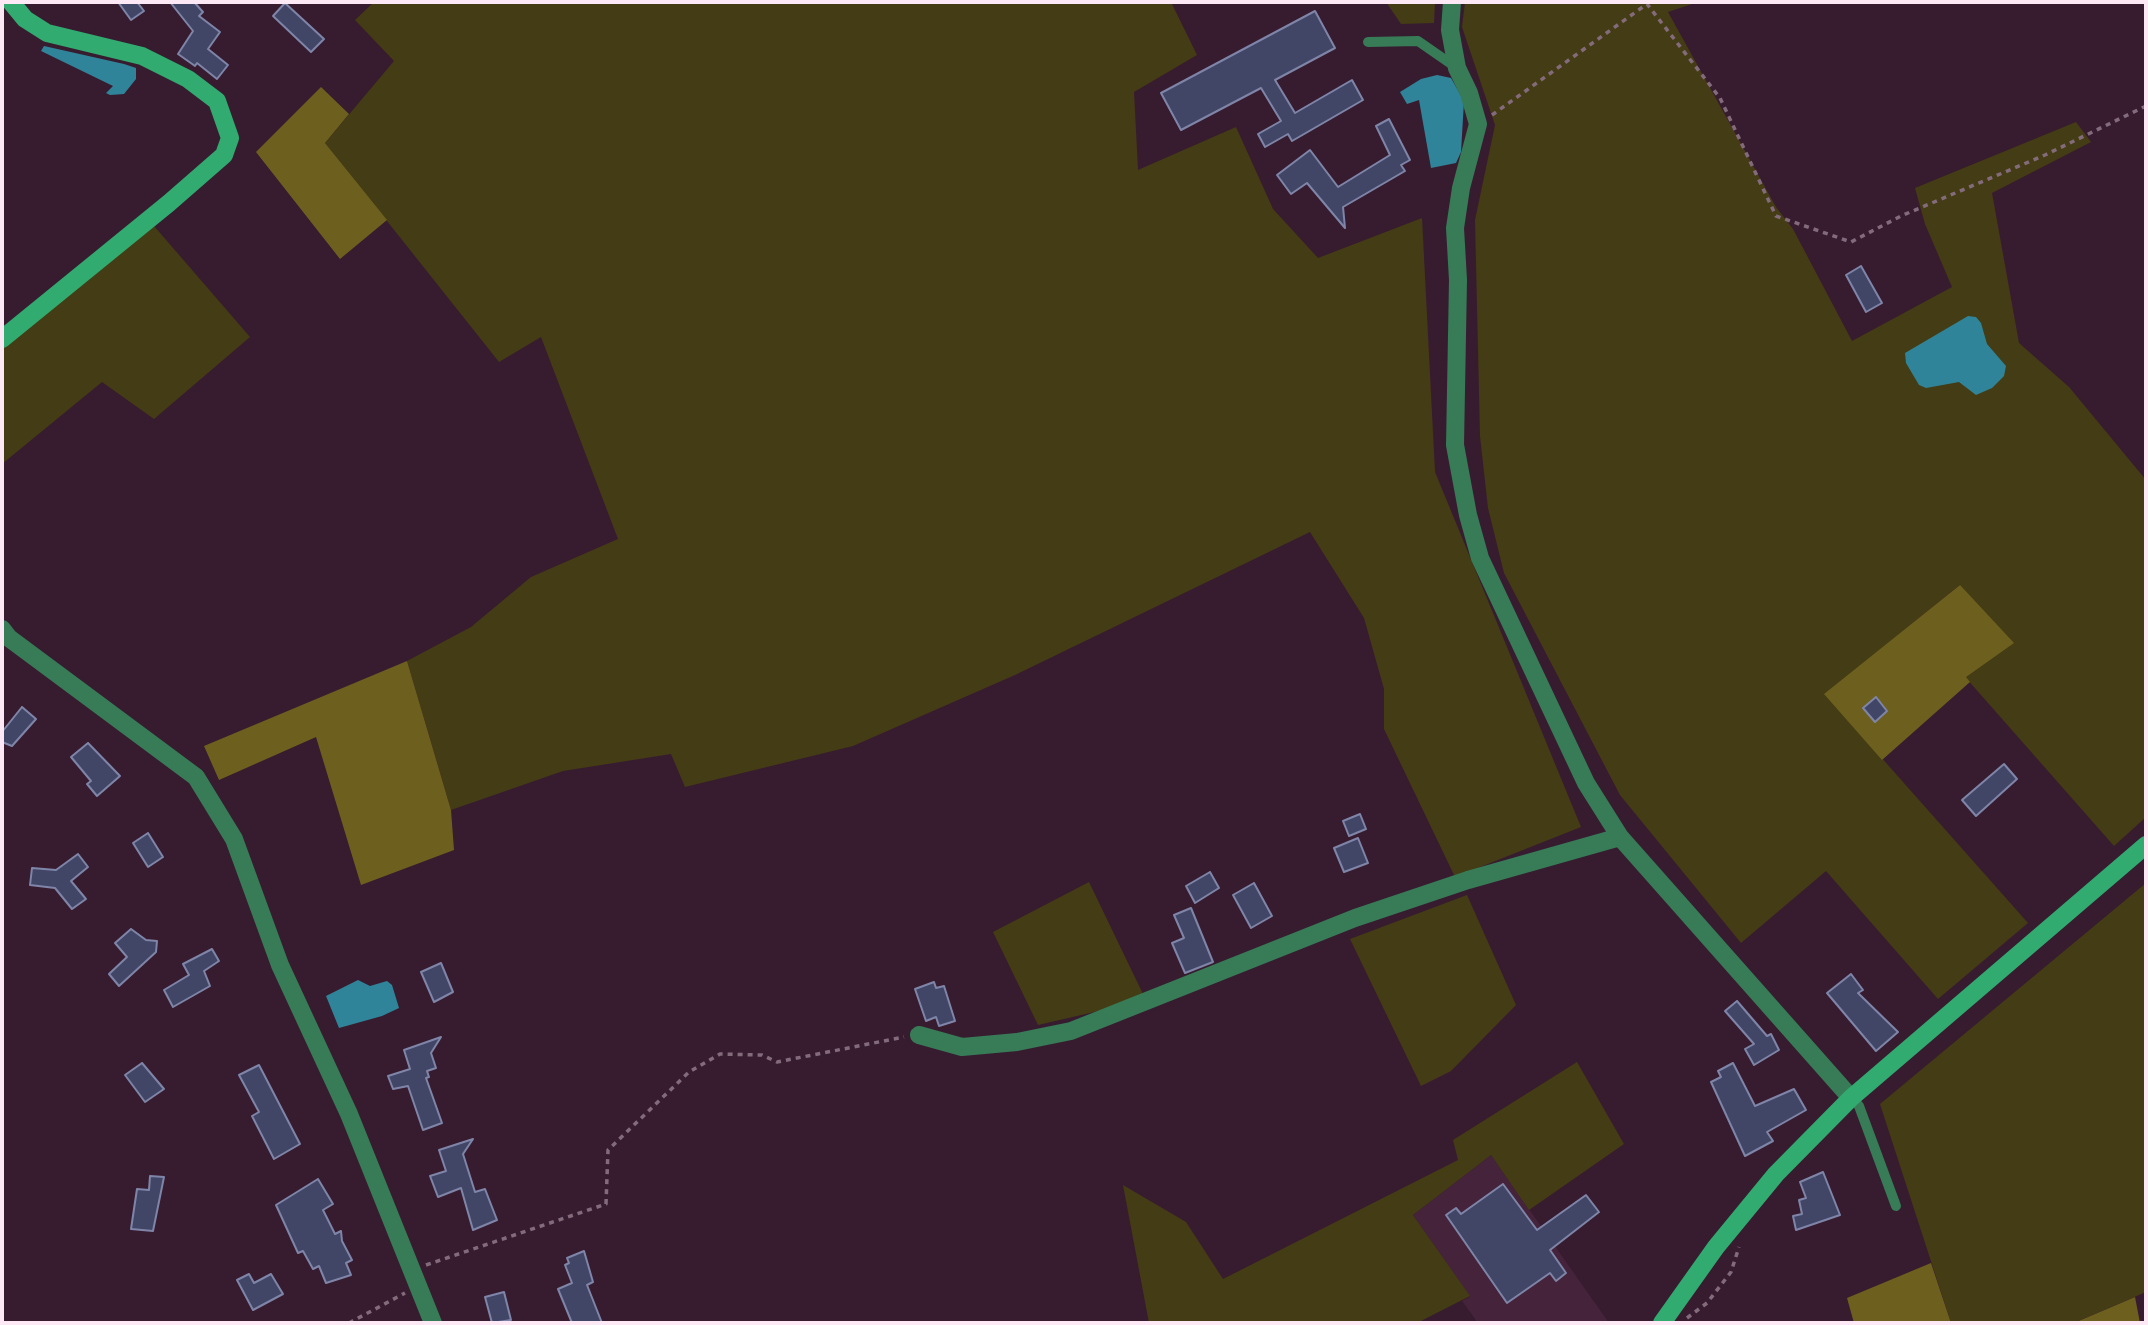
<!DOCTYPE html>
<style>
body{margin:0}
#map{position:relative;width:2148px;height:1325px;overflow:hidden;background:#371c30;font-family:"Noto Sans",sans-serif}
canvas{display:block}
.frame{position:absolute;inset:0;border:4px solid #fce9f5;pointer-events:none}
</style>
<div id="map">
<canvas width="2148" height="1325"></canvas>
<div class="frame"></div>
</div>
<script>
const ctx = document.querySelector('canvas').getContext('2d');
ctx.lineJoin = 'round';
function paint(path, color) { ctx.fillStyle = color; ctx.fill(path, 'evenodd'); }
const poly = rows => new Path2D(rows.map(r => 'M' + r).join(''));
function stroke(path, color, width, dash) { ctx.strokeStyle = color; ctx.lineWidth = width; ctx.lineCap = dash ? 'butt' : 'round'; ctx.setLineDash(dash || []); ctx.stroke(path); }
paint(poly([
 [1491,1155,1609,1323,1478,1323,1462,1301,1470,1297,1413,1215]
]), '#44233b');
paint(poly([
 [374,2,1171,2,1197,55,1134,92,1138,170,1236,127,1273,209,1318,258,1422,218,1435,472,1581,827,1455,877,1384,729,1384,689,1364,618,1310,532,1015,675,853,746,685,787,671,754,563,771,451,810,407,661,471,627,531,577,618,539,541,337,499,362,325,143,394,61,355,20],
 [1386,2,1435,2,1434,23,1401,24],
 [1465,2,1698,2,1668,12,1776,207,1793,229,1852,341,1952,287,1925,224,1915,188,2076,122,2091,142,1992,193,2019,343,2069,387,2146,480,2146,817,2114,846,1966,678,1960,585,1825,694,2028,923,1938,999,1826,871,1741,943,1620,795,1504,573,1488,508,1480,436,1475,220,1495,125,1462,27],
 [154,226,250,337,154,419,102,382,2,464,2,349],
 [1089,882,1143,994,1103,1010,1038,1025,993,932],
 [2146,883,2146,1292,2074,1323,1951,1323,1880,1104],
 [1467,895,1516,1005,1451,1071,1421,1086,1350,939],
 [1577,1062,1624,1144,1529,1210,1491,1155,1413,1215,1470,1296,1417,1323,1149,1323,1123,1185,1186,1222,1223,1279,1458,1160,1453,1140]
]), '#443c14');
paint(poly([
 [321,87,349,114,325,143,387,220,340,259,256,152],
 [1960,585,2014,643,1966,677,1970,682,1882,760,1824,694],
 [407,661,451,810,454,850,361,885,316,737,219,780,204,746],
 [1931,1263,1951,1323,1854,1323,1847,1298],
 [2135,1297,2140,1323,2074,1323]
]), '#6d601e');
paint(poly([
 [44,46,124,64,136,68,136,79,124,94,110,95,106,93,113,86,41,51],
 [1437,75,1451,78,1464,101,1461,152,1456,163,1431,168,1419,100,1407,104,1400,92,1421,79],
 [1968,316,1976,317,1981,323,1987,344,2006,366,2004,376,1992,388,1976,395,1959,382,1926,388,1919,385,1906,363,1905,353],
 [358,980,370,986,387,981,392,985,399,1008,382,1016,339,1028,326,996]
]), '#308499');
const building = poly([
 [118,2,137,2,144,11,131,20,118,2],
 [170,2,194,2,203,12,199,16,220,32,208,49,228,65,217,79,197,63,195,66,178,54,193,31,170,2],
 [285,3,324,39,311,52,273,16,285,3],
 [1315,11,1335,48,1275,80,1295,113,1352,80,1363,100,1292,141,1288,134,1265,147,1258,134,1281,121,1261,88,1181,130,1161,93,1315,11],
 [1389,119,1410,160,1401,165,1405,171,1343,207,1345,228,1307,183,1291,194,1277,175,1310,150,1338,187,1390,155,1376,126,1389,119],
 [1861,266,1882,303,1866,312,1846,275,1861,266],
 [1876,697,1887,711,1875,722,1863,708,1876,697],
 [22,707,36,719,12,746,2,742,2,732,22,707],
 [88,743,120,776,97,796,87,784,91,781,71,757,88,743],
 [2004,764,2017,779,1976,816,1962,800,2004,764],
 [1360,814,1366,829,1349,836,1343,821,1360,814],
 [148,833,163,857,148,867,133,843,148,833],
 [1358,838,1368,863,1344,872,1334,848,1358,838],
 [78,854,88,867,71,881,86,899,72,909,55,888,30,885,32,868,56,870,78,854],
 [1210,872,1219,888,1195,903,1186,886,1210,872],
 [1254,883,1272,916,1251,928,1233,895,1254,883],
 [1191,908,1213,962,1185,973,1172,943,1184,938,1174,915,1191,908],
 [131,929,146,940,157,941,156,952,119,986,109,974,127,957,115,943,131,929],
 [212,949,219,961,204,971,210,986,173,1007,164,990,189,975,183,964,212,949],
 [441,963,453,992,434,1002,421,972,441,963],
 [1851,974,1863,990,1858,993,1898,1032,1876,1051,1827,993,1851,974],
 [934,982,936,988,944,986,955,1021,939,1026,936,1017,926,1021,915,989,934,982],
 [1737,1001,1767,1036,1771,1034,1779,1050,1754,1065,1745,1049,1754,1044,1725,1011,1737,1001],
 [441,1037,431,1053,436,1068,427,1071,429,1077,426,1078,442,1123,423,1130,408,1086,393,1089,388,1076,410,1069,404,1050,441,1037],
 [142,1063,164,1089,145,1102,125,1075,142,1063],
 [1733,1063,1755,1106,1794,1089,1806,1110,1767,1132,1773,1141,1745,1156,1711,1082,1721,1077,1718,1071,1733,1063],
 [259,1065,300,1144,274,1159,252,1116,259,1112,239,1075,259,1065],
 [473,1139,463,1154,475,1192,485,1189,497,1220,473,1230,461,1188,438,1197,430,1176,446,1171,439,1150,473,1139],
 [1823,1172,1840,1215,1796,1230,1793,1216,1802,1214,1799,1200,1806,1198,1800,1182,1823,1172],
 [150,1176,164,1177,153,1231,131,1229,137,1189,149,1190,150,1176],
 [318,1179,333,1204,323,1210,335,1234,341,1231,342,1241,352,1260,346,1263,351,1275,326,1283,319,1266,313,1269,303,1251,298,1253,276,1205,318,1179],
 [1503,1184,1537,1230,1586,1195,1599,1212,1550,1250,1566,1273,1556,1281,1550,1273,1507,1303,1446,1215,1456,1208,1461,1214,1503,1184],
 [584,1251,593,1282,587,1285,602,1323,572,1323,558,1289,572,1283,565,1265,569,1263,567,1258,584,1251],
 [249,1274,254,1283,271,1274,283,1294,253,1310,237,1280,249,1274],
 [504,1292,511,1320,492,1323,485,1297,504,1292]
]);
paint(building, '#424666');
stroke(building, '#7f85a8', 2);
stroke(poly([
 [1492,115,1647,4,1720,98,1776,216,1851,242,1901,216,2045,155,2146,106],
 [426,1265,606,1204,608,1150,689,1072,720,1054,762,1055,777,1062,904,1037],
 [1687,1318,1707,1303,1731,1272,1739,1247],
 [349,1323,405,1293]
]), '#836b7c', 3.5, [5, 5]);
stroke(poly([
 [1368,42,1418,41,1457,68],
 [1851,1098,1859,1106,1896,1206]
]), '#377b57', 10);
stroke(poly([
 [1452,2,1450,30,1457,68,1469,93,1478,124,1461,188,1455,228,1458,280,1455,445,1468,515,1480,558,1586,783,1620,837,1851,1098],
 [2,629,9,638,196,777,234,839,280,965,349,1114,433,1323],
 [919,1035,962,1047,1017,1042,1071,1031,1355,918,1468,880,1620,837]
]), '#377b57', 18);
stroke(poly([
 [2,339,169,203,224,155,230,138,217,101,188,79,142,56,47,33,25,19,11,2],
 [1662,1323,1716,1247,1776,1174,1851,1098,2146,845]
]), '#31ab70', 18);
</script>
